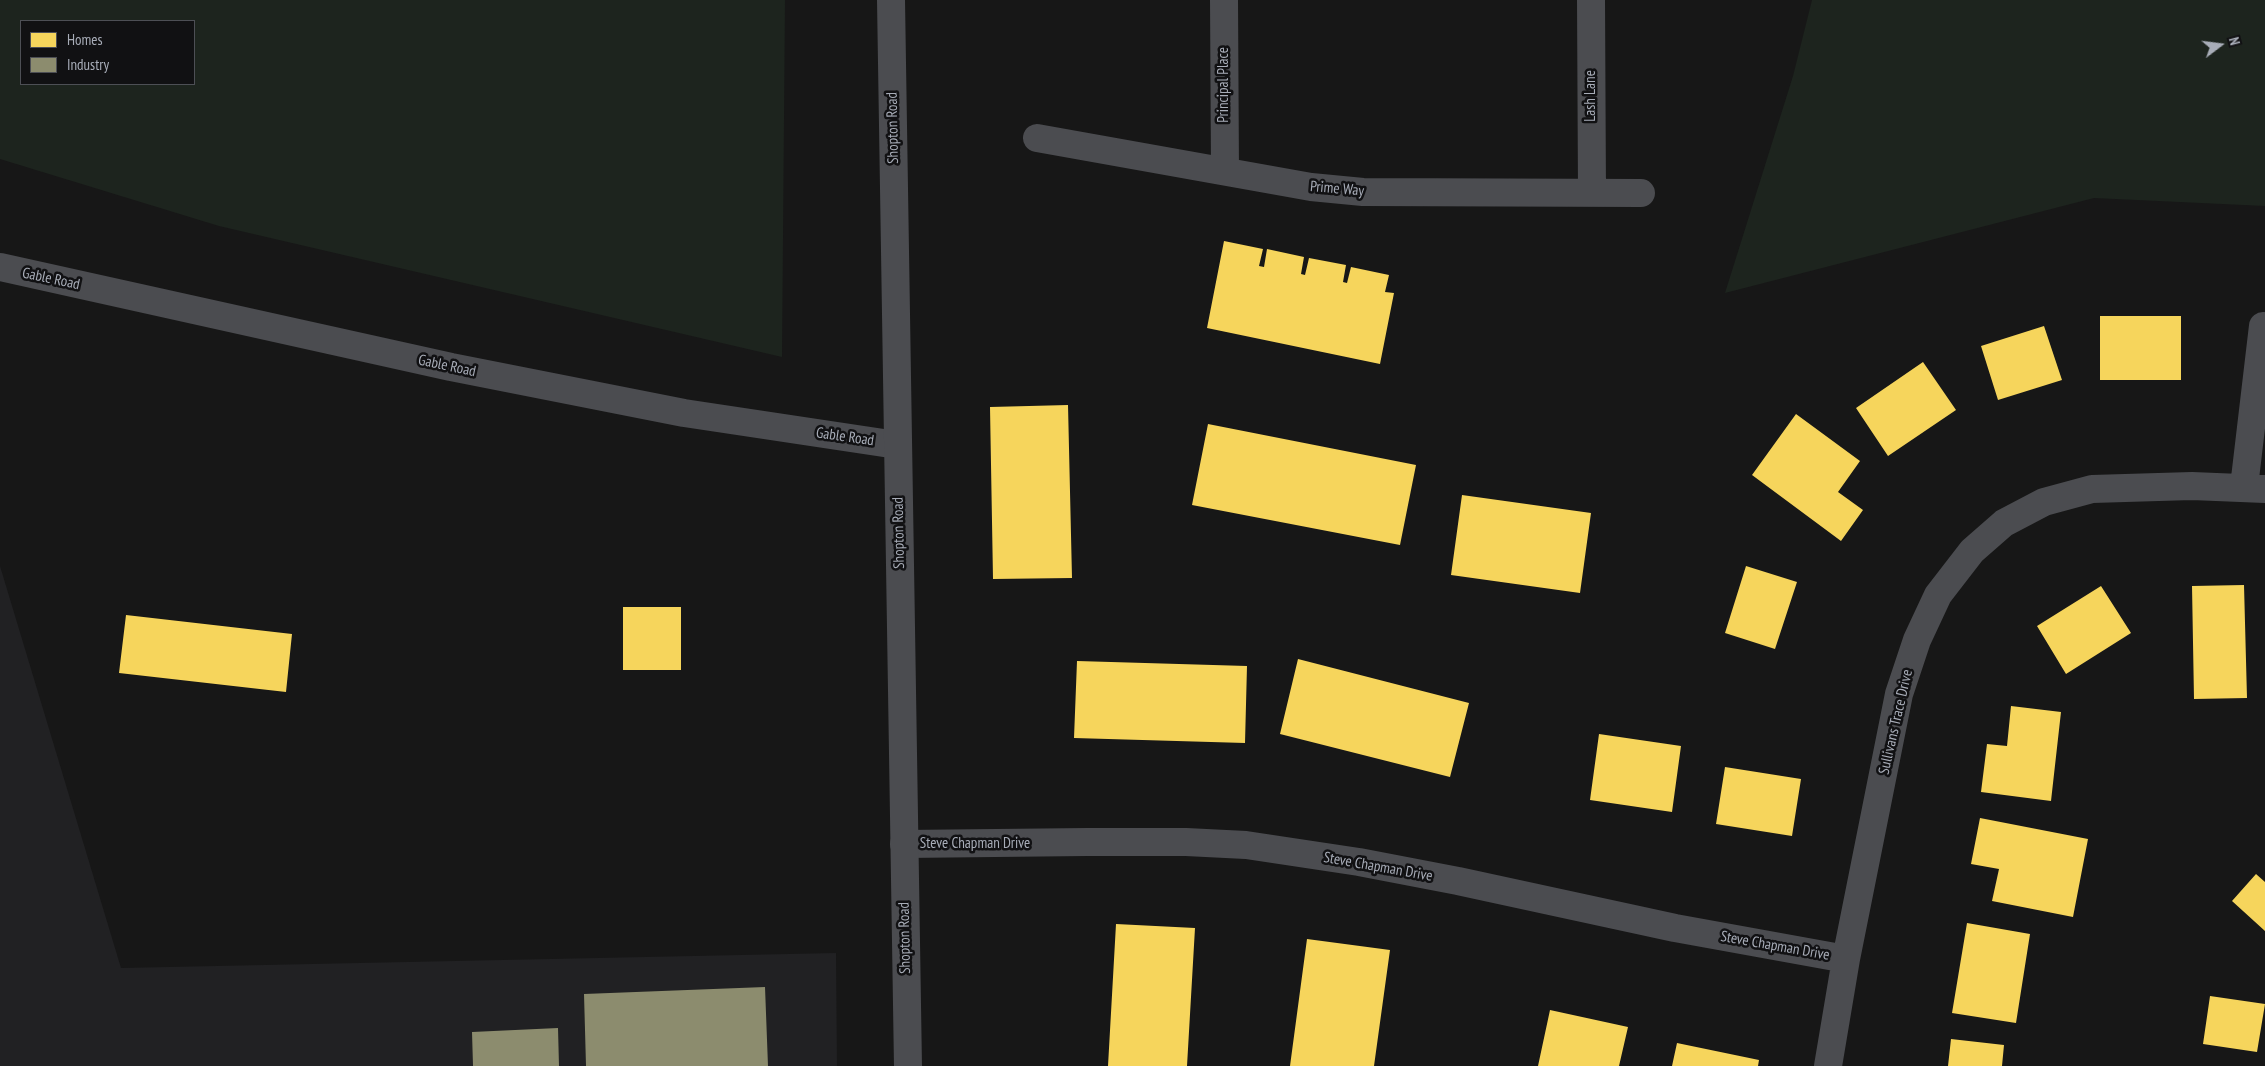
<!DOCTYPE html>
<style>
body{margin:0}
#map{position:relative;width:2265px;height:1066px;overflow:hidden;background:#171717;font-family:"PT Sans Narrow",sans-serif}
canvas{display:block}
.legend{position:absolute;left:20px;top:20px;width:175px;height:65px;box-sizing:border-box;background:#111113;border:1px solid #4d4f55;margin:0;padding:6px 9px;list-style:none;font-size:15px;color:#a8adb8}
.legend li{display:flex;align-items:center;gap:10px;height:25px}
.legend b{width:25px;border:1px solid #4d4f55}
.north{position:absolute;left:2195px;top:20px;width:50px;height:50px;-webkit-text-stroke:4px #111113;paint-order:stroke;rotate:75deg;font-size:14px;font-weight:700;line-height:20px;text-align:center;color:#a8adb8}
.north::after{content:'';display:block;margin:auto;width:18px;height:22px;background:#a8adb8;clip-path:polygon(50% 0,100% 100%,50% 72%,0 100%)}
</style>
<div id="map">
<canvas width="2265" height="1066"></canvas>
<ul class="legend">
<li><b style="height:14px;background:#f6d55c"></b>Homes</li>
<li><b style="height:14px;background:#8c8c6e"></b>Industry</li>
</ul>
<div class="north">N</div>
</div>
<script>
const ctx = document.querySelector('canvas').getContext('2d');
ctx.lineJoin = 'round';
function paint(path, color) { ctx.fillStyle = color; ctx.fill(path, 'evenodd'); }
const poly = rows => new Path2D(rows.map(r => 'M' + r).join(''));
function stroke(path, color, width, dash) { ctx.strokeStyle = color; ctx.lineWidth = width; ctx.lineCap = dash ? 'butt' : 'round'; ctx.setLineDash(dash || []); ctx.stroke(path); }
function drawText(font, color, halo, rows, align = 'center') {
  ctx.font = font + ' "PT Sans Narrow",sans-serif'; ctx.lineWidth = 5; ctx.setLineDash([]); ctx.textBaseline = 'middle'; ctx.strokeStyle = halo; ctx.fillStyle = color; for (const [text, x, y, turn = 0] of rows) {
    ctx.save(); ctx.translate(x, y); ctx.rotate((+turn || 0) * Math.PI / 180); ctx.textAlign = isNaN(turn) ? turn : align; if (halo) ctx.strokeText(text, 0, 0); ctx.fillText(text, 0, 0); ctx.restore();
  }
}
paint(poly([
 [0,566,121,968,836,953,837,1066,0,1066]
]), '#212123');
paint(poly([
 [0,0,785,0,782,357,219,226,0,159],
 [194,21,194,84,21,84,21,21],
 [1812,0,2265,0,2265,206,2094,198,1725,293,1793,76]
]), '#1d241e');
paint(poly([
 [1224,241,1263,249,1259,266,1264,267,1267,249,1304,257,1301,274,1305,275,1309,258,1346,265,1343,282,1347,283,1351,267,1389,275,1385,292,1394,293,1380,364,1207,328],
 [2100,316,2181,316,2181,380,2100,380],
 [2044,326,2062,380,1998,400,1981,346],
 [1923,362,1956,410,1888,456,1856,408],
 [1068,405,1072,578,993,579,990,407],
 [1796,414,1860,461,1838,492,1863,510,1841,541,1752,475],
 [1208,424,1416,465,1400,545,1192,505],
 [1462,495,1591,513,1580,593,1451,575],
 [1746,566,1797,582,1775,649,1725,633],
 [2244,585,2247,698,2194,699,2192,586],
 [2101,586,2131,633,2066,674,2037,626],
 [623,607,681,607,681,670,623,670],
 [126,615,292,634,286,692,119,673],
 [1298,659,1469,703,1450,777,1280,734],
 [1077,661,1247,666,1245,743,1074,738],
 [2011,706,2061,712,2051,801,1981,792,1987,744,2007,746],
 [1599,734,1681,746,1672,812,1590,800],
 [1725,767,1801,779,1792,836,1716,824],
 [1980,818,2088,839,2073,917,1992,901,1999,869,1971,864],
 [2256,874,2265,882,2265,931,2232,901],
 [1967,923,2030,934,2016,1023,1952,1013],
 [1116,924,1195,928,1187,1066,1108,1066],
 [1307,939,1390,950,1374,1066,1290,1066],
 [2210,996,2265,1004,2257,1052,2203,1044],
 [1550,1010,1628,1027,1619,1066,1538,1066],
 [1951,1039,2004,1045,2002,1066,1948,1066],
 [1677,1043,1759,1060,1758,1066,1672,1066]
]), '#f6d55c');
paint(poly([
 [765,987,768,1066,586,1066,584,994],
 [558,1028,559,1066,473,1066,472,1032]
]), '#8c8c6e');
stroke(poly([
 [1224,0,1225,171],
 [1591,0,1592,192],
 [1037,138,1311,187,1363,192,1641,193],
 [0,267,451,367,684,413,897,445],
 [2244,487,2263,326],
 [904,844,1087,842,1186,842,1246,845,1359,862,1458,881,1675,928,1846,959],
 [1828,1066,1846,959,1899,694,1917,640,1938,595,1972,551,2004,523,2044,502,2092,489,2192,486,2265,489]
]), '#4b4c50', 28);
stroke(poly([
 [891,0,908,1066]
]), '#4b4c50', 28);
drawText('15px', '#a8adb8', '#111113', [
 ["Principal Place",1224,85,-90],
 ["Lash Lane",1591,96,-90],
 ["Shopton Road",893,128,-91],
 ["Prime Way",1337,189,5],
 ["Gable Road",51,279,12],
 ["Gable Road",447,366,12],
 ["Gable Road",845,437,8],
 ["Shopton Road",899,533,-91],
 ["Sullivans Trace Drive",1896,722,-77],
 ["Steve Chapman Drive",975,844],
 ["Steve Chapman Drive",1378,867,10],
 ["Shopton Road",905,938,-91],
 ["Steve Chapman Drive",1775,946,10]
]);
</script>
